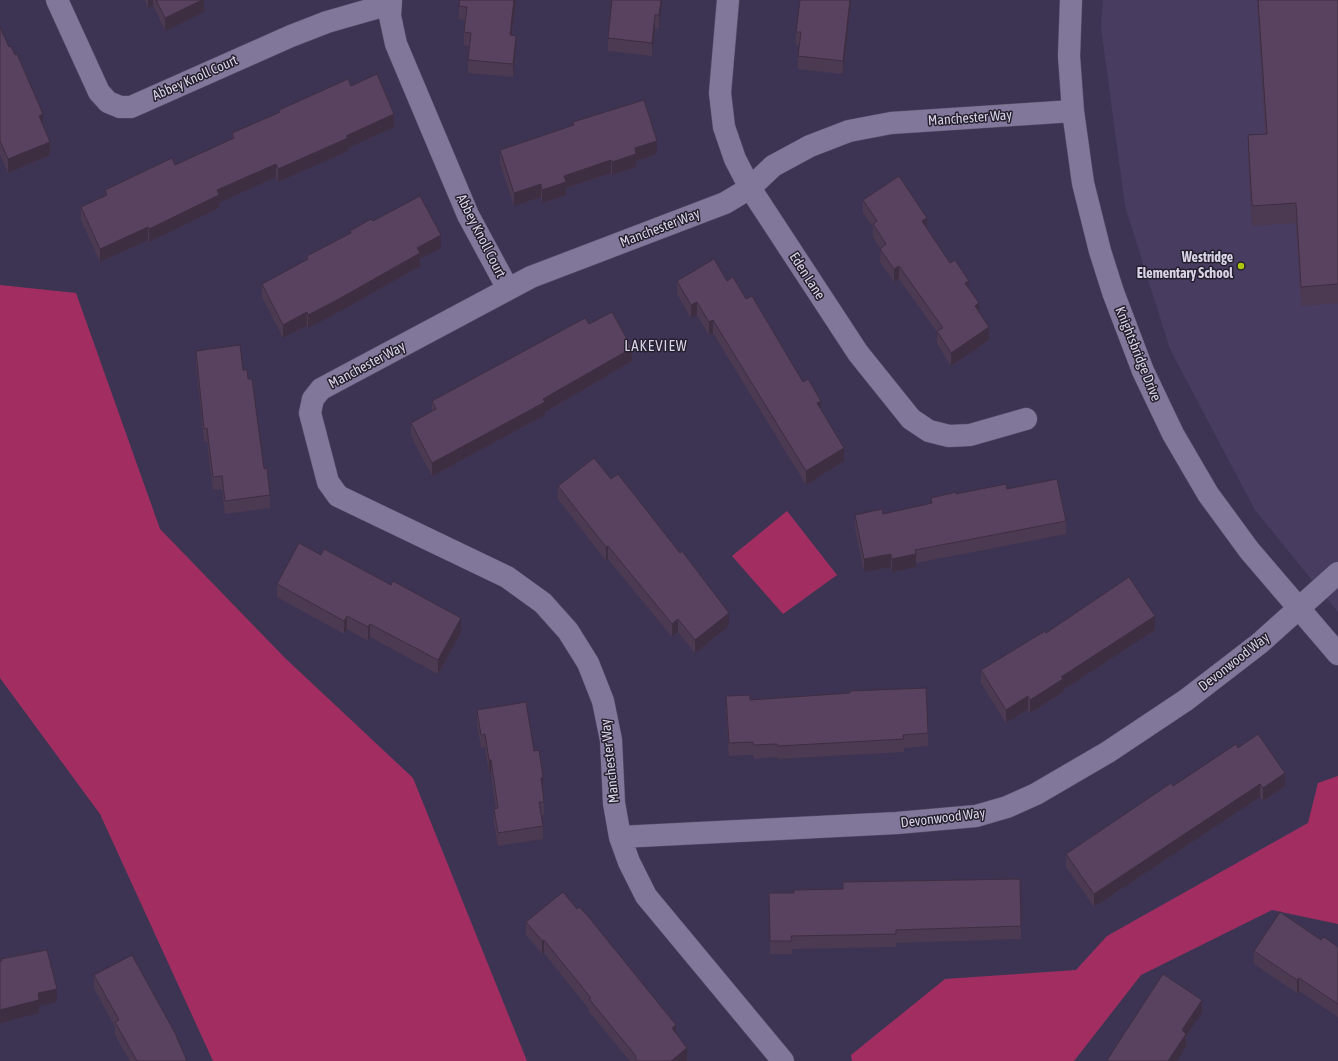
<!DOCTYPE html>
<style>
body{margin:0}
canvas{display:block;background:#3d3453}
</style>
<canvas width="1338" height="1061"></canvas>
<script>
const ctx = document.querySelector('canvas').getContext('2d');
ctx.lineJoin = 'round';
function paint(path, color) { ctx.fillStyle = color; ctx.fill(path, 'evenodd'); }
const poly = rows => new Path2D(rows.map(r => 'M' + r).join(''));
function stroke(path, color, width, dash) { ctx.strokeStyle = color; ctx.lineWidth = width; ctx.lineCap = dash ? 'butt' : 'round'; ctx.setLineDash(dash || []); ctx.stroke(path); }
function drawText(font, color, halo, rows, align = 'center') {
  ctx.font = font + ' "Asap Condensed",sans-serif'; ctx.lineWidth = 3; ctx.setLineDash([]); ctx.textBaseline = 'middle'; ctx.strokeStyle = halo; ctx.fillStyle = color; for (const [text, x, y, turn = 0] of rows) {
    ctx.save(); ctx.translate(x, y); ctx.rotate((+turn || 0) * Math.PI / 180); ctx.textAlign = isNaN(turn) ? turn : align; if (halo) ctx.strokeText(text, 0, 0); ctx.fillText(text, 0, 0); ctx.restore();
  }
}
paint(poly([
 [1103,0,1338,0,1338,612,1255,510,1170,349,1125,206,1101,27]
]), '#483c61');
paint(poly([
 [0,285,76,293,160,529,285,658,413,778,527,1061,213,1061,100,814,0,678],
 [787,511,837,575,783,614,732,556],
 [1338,776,1338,924,1272,910,1141,975,1074,1061,852,1061,851,1055,945,979,1076,970,1107,936,1308,823,1318,783]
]), '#a22e61');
const minor = poly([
 [57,0,99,92,108,102,120,107,131,107,291,36,327,22,390,4],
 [391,0,390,16,396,44,468,215,508,289],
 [728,0,720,93,724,127,735,159,750,188,858,353,911,419,929,431,949,436,970,435,1026,419],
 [1071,0,1069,56,1073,111,1083,183,1100,251,1113,292,1143,371,1173,434,1208,494,1249,550,1338,654],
 [620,837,897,823,976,816,1007,807,1036,794,1108,752,1186,700,1260,643,1338,573],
 [783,1061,646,896,629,862,620,837,614,803,611,740,603,701,588,663,568,631,543,603,507,577,338,496,328,482,310,413,313,399,321,389,531,277,725,203,750,188,773,166,810,146,849,131,891,123,1073,111]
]);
stroke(minor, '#574f69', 23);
stroke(minor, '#81779a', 22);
paint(poly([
 [145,0,204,0,204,12,165,31,153,5,148,8],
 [516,0,512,35,516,49,513,77,468,73,468,60,469,46,464,45,464,32,466,20,459,19,459,6],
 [611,0,662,0,659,29,655,28,652,56,608,51,608,38,612,0],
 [851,0,843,74,798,69,798,56,800,45,796,45,796,32],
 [1257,0,1338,0,1338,303,1301,306,1296,223,1252,226,1248,155,1248,135,1265,134],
 [0,27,43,126,50,155,8,173,0,154],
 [351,86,394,127,348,148,348,151,278,182,276,177,219,203,219,208,149,242,148,240,100,262,81,220,81,207,105,196,105,190,175,165,232,139,232,133,279,113,279,110],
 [573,122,657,154,636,161,636,167,612,175,611,173,566,188,566,195,542,203,541,197,514,206,500,163,500,150,573,126],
 [863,200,927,228,950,263,969,288,979,312,989,340,951,366,937,344,937,332,899,279,894,282,880,262,881,249,873,237,873,227,863,213],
 [373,221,441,248,420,259,420,266,337,313,308,328,307,325,283,338,262,297,262,284,307,260,307,256,350,233,350,231],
 [677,281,727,281,746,299,803,382,821,410,844,461,806,485,713,333,709,335,697,315,691,318,677,294],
 [589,324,632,361,545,412,545,415,432,476,411,436,411,423,432,411,432,401],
 [196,351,248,379,264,469,270,495,270,508,225,514,222,489,213,490,207,441,204,442,196,364],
 [611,479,729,626,695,653,678,632,672,637,608,559,606,561,558,499,558,486],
 [1007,489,1066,521,1066,534,916,563,916,567,892,572,891,567,864,572,855,528,855,515,883,514,931,504,931,498,956,494],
 [277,584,461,632,438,674,370,637,368,641,347,629,344,634,277,597],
 [1155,630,1063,690,1063,692,1030,713,1028,709,1006,723,981,683,981,670,1046,633],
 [726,696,750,700,928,733,928,746,904,748,904,752,778,759,777,757,754,759,753,755,729,756,726,710],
 [477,710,534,751,543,790,544,802,544,815,541,815,543,826,543,839,498,846,494,822,494,809,496,809,491,773,489,773,485,747,481,748,477,723],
 [1238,748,1285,786,1263,801,1260,797,1094,907,1066,867,1066,854,1173,786],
 [1020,879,1021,939,896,943,896,947,792,949,792,954,770,954,769,906,794,893,843,889,843,882],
 [526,922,676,1034,687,1061,630,1061,589,1012,589,1009,544,953,542,954,526,935],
 [1338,947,1338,1017,1299,991,1297,993,1254,964,1254,951],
 [94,975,187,1061,130,1061,115,1035,115,1027,94,988]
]), '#4c3952');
paint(poly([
 [148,0,153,0,153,5,148,8],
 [202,0,204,0,204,12,165,31,165,18],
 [514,0,516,0,510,48,510,35],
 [661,0,662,0,662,3,659,29,659,15],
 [850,0,851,0,843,74,843,61],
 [655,15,655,28,652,56,652,43],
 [516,36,516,49,513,77,513,64],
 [43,114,43,127,39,116],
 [394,114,394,127,348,148,348,151,278,182,278,169,346,136],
 [657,141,657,154,636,161,636,167,612,175,612,162,635,148],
 [50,142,50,155,8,173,8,159],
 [611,160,611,173,566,188,566,195,542,203,542,190,564,176],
 [276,164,276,177,219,203,219,208,149,242,149,229,217,190],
 [541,184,541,197,514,206,514,193],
 [927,218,927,231,922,221],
 [148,227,148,240,100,262,100,249],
 [441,235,441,248,420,259,420,266,337,313,308,328,308,315,417,248],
 [899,266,899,279,894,282,894,269],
 [969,281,969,294,965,283],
 [697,302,697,315,691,318,691,305],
 [979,303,979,316,975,306],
 [307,312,307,325,283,338,283,325],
 [713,320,713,333,709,335,709,322],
 [989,327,989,340,951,366,951,353],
 [632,348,632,361,545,412,545,415,432,476,432,463],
 [821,401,821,414,817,403],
 [844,448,844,461,806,485,806,471],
 [608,546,608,559,606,561,606,547],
 [891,554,891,567,864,572,864,559],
 [916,554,916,567,892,572,892,559],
 [729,613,729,626,695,653,695,640],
 [347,616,347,629,344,634,344,621],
 [1155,616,1155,630,1063,690,1063,692,1030,713,1030,700,1061,677],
 [461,618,461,632,438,674,438,660],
 [678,619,678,632,672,637,672,624],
 [370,624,370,637,368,641,368,627],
 [1028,696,1028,709,1006,723,1006,710],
 [489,760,491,760,491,773,489,773],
 [1285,773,1285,786,1263,801,1263,788],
 [543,777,543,790,541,791,541,778],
 [1260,784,1260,797,1094,907,1094,894],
 [544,940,544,953,542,954,542,941],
 [1299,978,1299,991,1297,993,1297,980],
 [57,989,57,1002,39,1006,39,1013,0,1023,0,1010,38,993],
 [1202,1000,1202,1013,1186,1036,1186,1047,1177,1061,1168,1061,1182,1030],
 [676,1025,676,1038,672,1028],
 [687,1048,687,1061,671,1061]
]), '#3e2e42');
const building = poly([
 [156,0,202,0,165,18,156,0],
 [460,0,514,0,510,35,516,36,513,64,468,60,471,33,464,32,467,7,459,6,460,0],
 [612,0,661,0,659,15,655,15,652,43,608,38,612,0],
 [800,0,850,0,843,61,798,56,801,32,796,32,800,0],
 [1258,0,1338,0,1338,284,1301,287,1296,203,1252,206,1248,135,1267,134,1258,0],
 [0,27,9,47,11,46,15,55,17,54,43,114,39,116,50,142,8,159,0,141,0,27],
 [377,74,394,114,346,136,348,138,278,169,276,164,217,190,219,195,149,229,148,227,100,249,81,207,107,195,105,190,172,158,175,165,234,138,232,133,280,112,279,110,348,79,351,86,377,74],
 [644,100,657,141,635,148,636,154,612,162,611,160,564,176,566,182,542,190,541,184,514,193,500,150,574,125,573,122,644,100],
 [899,176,927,218,922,221,950,263,955,260,969,281,965,283,979,303,975,306,989,327,951,353,937,331,943,328,899,266,894,269,880,249,886,244,873,224,877,221,863,200,899,176],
 [420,196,441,235,417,248,420,253,337,300,308,315,307,312,283,325,262,284,308,259,307,256,351,233,350,231,371,219,373,221,420,196],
 [714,259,727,281,733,277,746,299,752,296,803,382,808,379,821,401,817,403,844,448,806,471,713,320,709,322,697,302,691,305,677,281,714,259],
 [612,312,632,348,543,399,545,402,432,463,411,423,436,409,432,401,585,318,589,324,612,312],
 [240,345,243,370,247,370,248,379,252,379,264,469,267,468,270,495,225,501,222,476,213,477,207,428,204,429,196,351,240,345],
 [594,458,611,479,618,474,680,553,682,551,729,613,695,640,678,619,672,624,608,546,606,547,558,486,594,458],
 [1057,479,1066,521,915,550,916,554,892,559,891,554,864,559,855,515,882,509,883,514,932,503,931,498,956,492,956,494,1006,484,1007,489,1057,479],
 [299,543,321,555,324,549,391,585,393,581,461,618,438,660,370,624,368,627,347,616,344,621,277,584,299,543],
 [1129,577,1155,616,1061,677,1063,679,1030,700,1028,696,1006,710,981,670,1045,631,1046,633,1129,577],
 [926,688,928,733,903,735,904,739,778,746,777,744,754,745,753,742,729,743,726,696,750,695,750,700,850,693,850,691,926,688],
 [526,702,534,751,539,750,543,777,541,778,544,802,539,802,543,826,498,833,494,809,498,808,491,760,489,760,485,734,481,735,477,710,526,702],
 [1258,734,1285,773,1263,788,1260,784,1094,894,1066,854,1171,783,1173,786,1236,744,1238,748,1258,734],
 [1020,879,1021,926,896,930,896,934,791,936,792,941,770,941,769,893,794,893,794,890,843,889,843,882,1020,879],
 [563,892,577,909,579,907,587,915,676,1025,672,1028,687,1048,671,1061,638,1061,635,1058,636,1056,589,999,591,998,544,940,542,941,526,922,563,892],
 [1280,912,1321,940,1324,937,1338,947,1338,1004,1299,978,1297,980,1254,951,1280,912],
 [47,950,57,989,38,993,39,1000,0,1010,0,961,2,961,1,959,47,950],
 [132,955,175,1033,187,1061,137,1061,115,1022,119,1020,94,975,132,955],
 [1163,974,1202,1000,1182,1030,1186,1034,1168,1061,1108,1061,1107,1060,1163,974]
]);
paint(building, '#58425f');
stroke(building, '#3e2e42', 1);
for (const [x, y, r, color] of [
 [1241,266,4,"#aec509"]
]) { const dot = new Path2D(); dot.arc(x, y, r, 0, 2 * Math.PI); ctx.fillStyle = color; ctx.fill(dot); stroke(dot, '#231f2d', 1.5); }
drawText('14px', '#d8d3e6', '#231f2d', [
 ["Abbey Knoll Court",195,78,-24],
 ["Manchester Way",970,118,-4],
 ["Manchester Way",660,228,-21],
 ["Abbey Knoll Court",481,236,63],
 ["Eden Lane",807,276,57],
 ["Knightsbridge Drive",1138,354,68],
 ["Manchester Way",367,365,-28],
 ["Devonwood Way",1234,662,-38],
 ["Manchester Way",610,761,-96],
 ["Devonwood Way",943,818,-7]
]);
drawText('bold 14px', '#d8d3e6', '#231f2d', [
 ["Westridge",1233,258],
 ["Elementary School",1233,274]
], 'right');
ctx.letterSpacing = '1px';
drawText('15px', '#d8d3e6', '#231f2d', [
 ["LAKEVIEW",656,346]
]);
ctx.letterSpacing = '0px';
</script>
